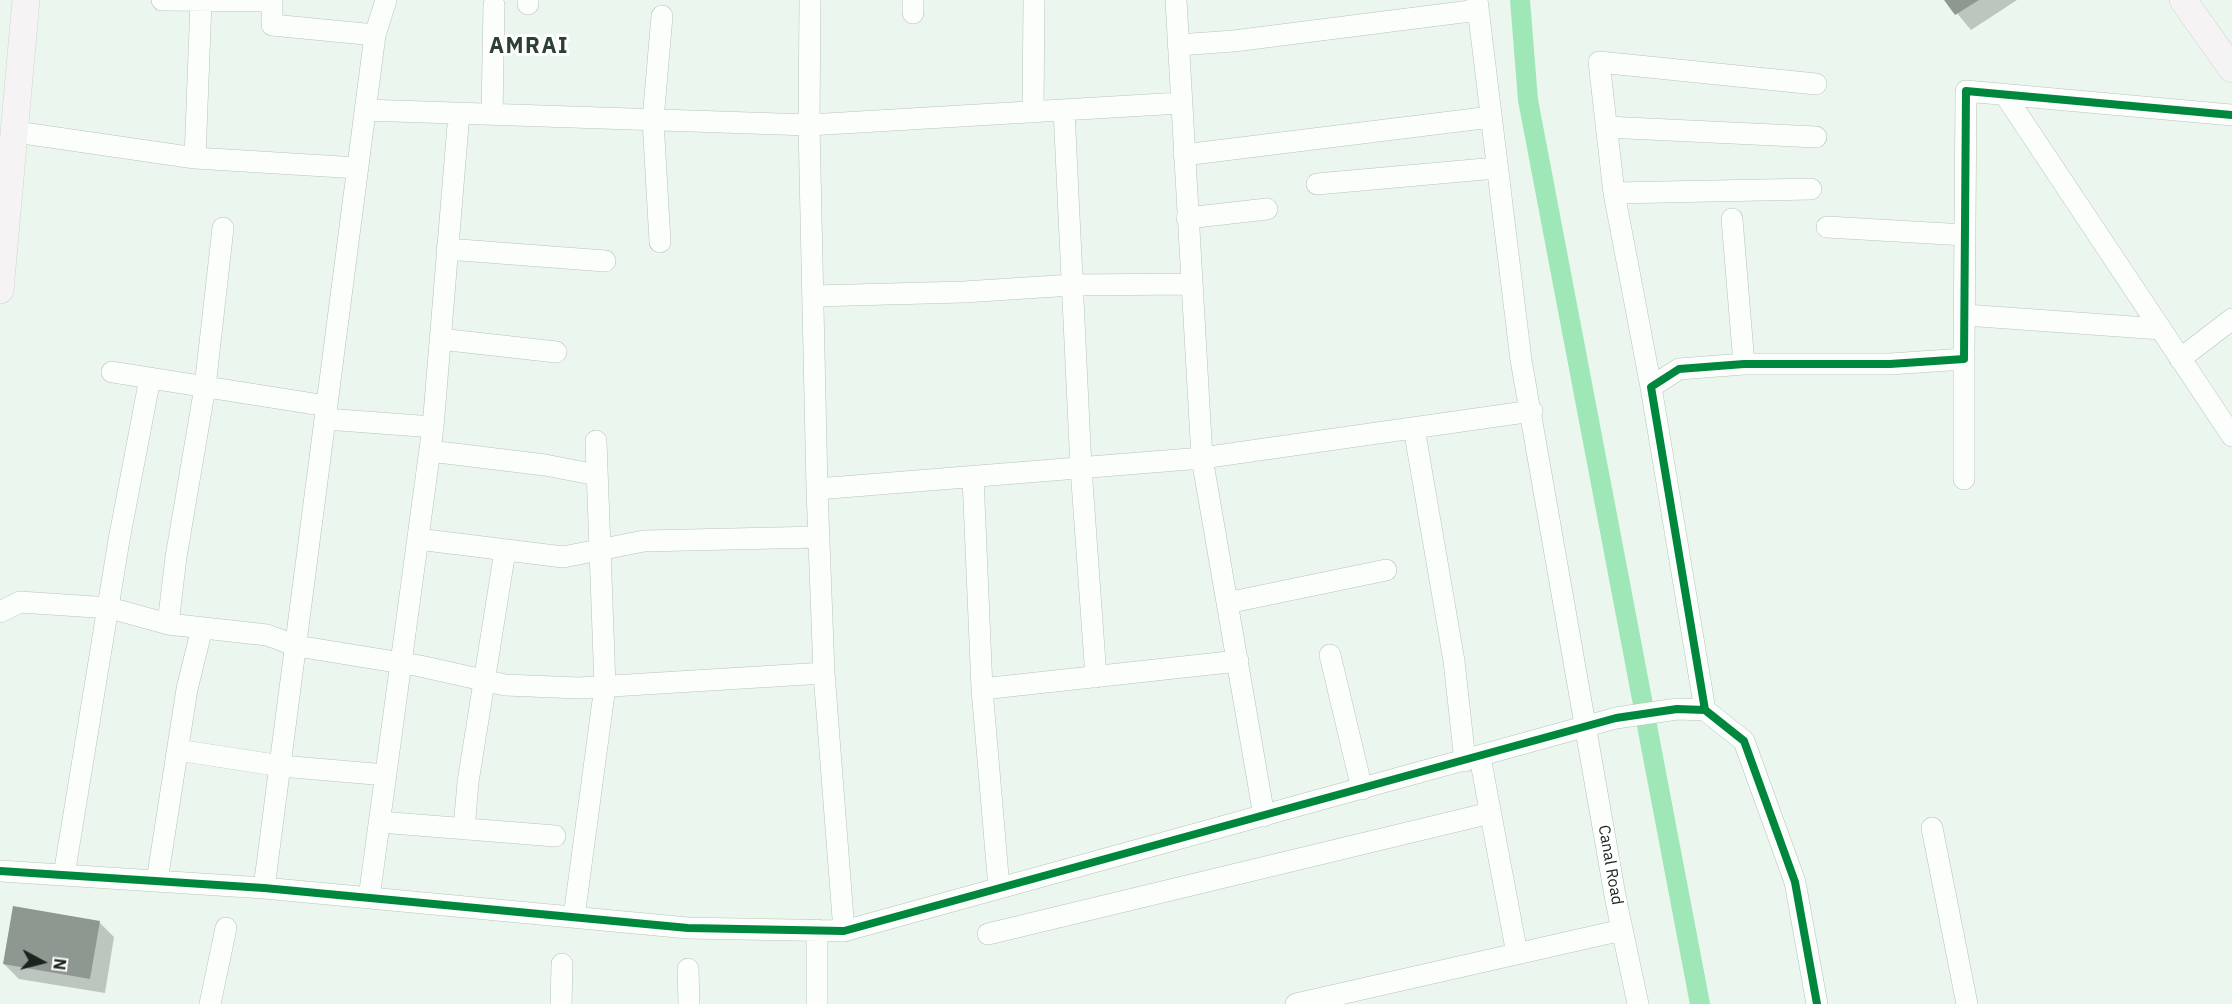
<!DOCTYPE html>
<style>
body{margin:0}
#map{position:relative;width:2232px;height:1004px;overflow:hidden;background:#ebf7ee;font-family:"IBM Plex Sans",sans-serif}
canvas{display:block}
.north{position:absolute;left:12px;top:932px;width:60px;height:60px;-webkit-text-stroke:4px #fff;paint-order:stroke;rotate:97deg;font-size:16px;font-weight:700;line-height:24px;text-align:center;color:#1a231d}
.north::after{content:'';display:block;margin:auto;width:21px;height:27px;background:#1a231d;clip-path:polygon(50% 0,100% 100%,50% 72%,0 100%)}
</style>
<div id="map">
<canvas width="2232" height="1004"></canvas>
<div class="north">N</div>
</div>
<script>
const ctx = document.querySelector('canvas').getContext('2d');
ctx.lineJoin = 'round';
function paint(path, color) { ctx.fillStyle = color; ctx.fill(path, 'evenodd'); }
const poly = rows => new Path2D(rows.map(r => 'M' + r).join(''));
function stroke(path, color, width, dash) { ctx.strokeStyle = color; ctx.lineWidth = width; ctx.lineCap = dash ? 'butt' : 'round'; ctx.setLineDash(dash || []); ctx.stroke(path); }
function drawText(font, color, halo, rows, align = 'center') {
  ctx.font = font + ' "IBM Plex Sans",sans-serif'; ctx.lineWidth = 6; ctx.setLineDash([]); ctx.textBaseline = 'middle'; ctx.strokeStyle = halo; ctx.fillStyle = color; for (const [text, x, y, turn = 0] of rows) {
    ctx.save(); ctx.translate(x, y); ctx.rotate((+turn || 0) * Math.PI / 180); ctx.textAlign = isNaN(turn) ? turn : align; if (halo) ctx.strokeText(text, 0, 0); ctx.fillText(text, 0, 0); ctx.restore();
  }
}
paint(poly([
 [1946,0,2017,0,1971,30],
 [99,922,114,937,105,993,19,979,4,964]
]), '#0003');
stroke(poly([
 [1520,0,1528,100,1700,1004]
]), '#a0e7b7', 20);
paint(poly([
 [1944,0,1979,0,1955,15],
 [13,906,100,921,90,979,3,964]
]), '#8e9790');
const minor = poly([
 [162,0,272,1],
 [272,0,272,25,375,35,386,0],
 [528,0,528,4],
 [1477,0,1521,360,1616,901,1638,1004],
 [913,13,913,0],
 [1178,45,1234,41,1478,10],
 [2005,95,2232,436],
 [365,110,809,125,810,0],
 [1064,110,1081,468,1096,677],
 [1033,112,1034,0],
 [492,114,494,5],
 [1606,127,1816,137],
 [16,132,195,158,358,168],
 [1184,155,1491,117],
 [195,158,201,2],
 [1317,184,1496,168],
 [1614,193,1811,189],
 [1187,218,1267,209],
 [1732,219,1744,364],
 [1827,227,1965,235],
 [660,242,653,120,662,16],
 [447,249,605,261],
 [813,296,964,292,1072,285,1191,284],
 [1965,315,2161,329],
 [440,339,556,352],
 [1964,359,1964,479],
 [2180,359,2232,319],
 [112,372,327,406],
 [1651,387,1614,193,1599,62,1816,84],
 [326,419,433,427],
 [1414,428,1454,661,1465,761],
 [430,451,545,465,597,475],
 [973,477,982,689,999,888],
 [817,489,809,125,1180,103],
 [418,539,563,557,644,541,819,537],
 [1227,603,1386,570],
 [0,612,20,602,110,608,168,624,267,635,297,646,420,666,505,685,579,688,824,673,844,931],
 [168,624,176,557,205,387,223,228],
 [1330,655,1362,789],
 [824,673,817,489,1202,458,1176,0],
 [982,689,1238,661],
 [1705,710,1651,387,1679,369,1744,364,1890,364,1964,359,1966,91,2232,115],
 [178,750,281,766,386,775],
 [1480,757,1517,954],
 [1264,816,1202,458,1532,411],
 [380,822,555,836],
 [1932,828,1967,1004],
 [464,829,468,782,505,551],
 [0,871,264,888,688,928,844,931,1616,718,1677,709,1705,710,1744,741,1795,882,1817,1004],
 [64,875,119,540,150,378],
 [157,881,187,689,202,628],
 [264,888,375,35],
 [369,898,433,427,459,113],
 [574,917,605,686,596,441],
 [988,934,1490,813],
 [688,969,689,1004],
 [210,1004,226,928],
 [561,1004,562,964],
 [817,1004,817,930],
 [1296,1004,1622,930]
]);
const major = poly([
 [2183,0,2232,69],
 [0,290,26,0]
]);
stroke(minor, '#b8c2ba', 22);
stroke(major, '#ced4d0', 28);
stroke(minor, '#fcfefc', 21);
stroke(major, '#f6f3f5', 27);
stroke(poly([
 [1705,710,1651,387,1679,369,1744,364,1890,364,1964,359,1966,91,2232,115],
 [0,871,264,888,688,928,844,931,1616,718,1677,709,1705,710,1744,741,1795,882,1817,1004]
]), '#00873e', 8);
drawText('16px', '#1a231d', '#fff', [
 ["Canal Road",1610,865,80]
]);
ctx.letterSpacing = '1.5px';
drawText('bold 22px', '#2d4033', '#fff', [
 ["AMRAI",529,47]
]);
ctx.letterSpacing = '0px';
</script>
